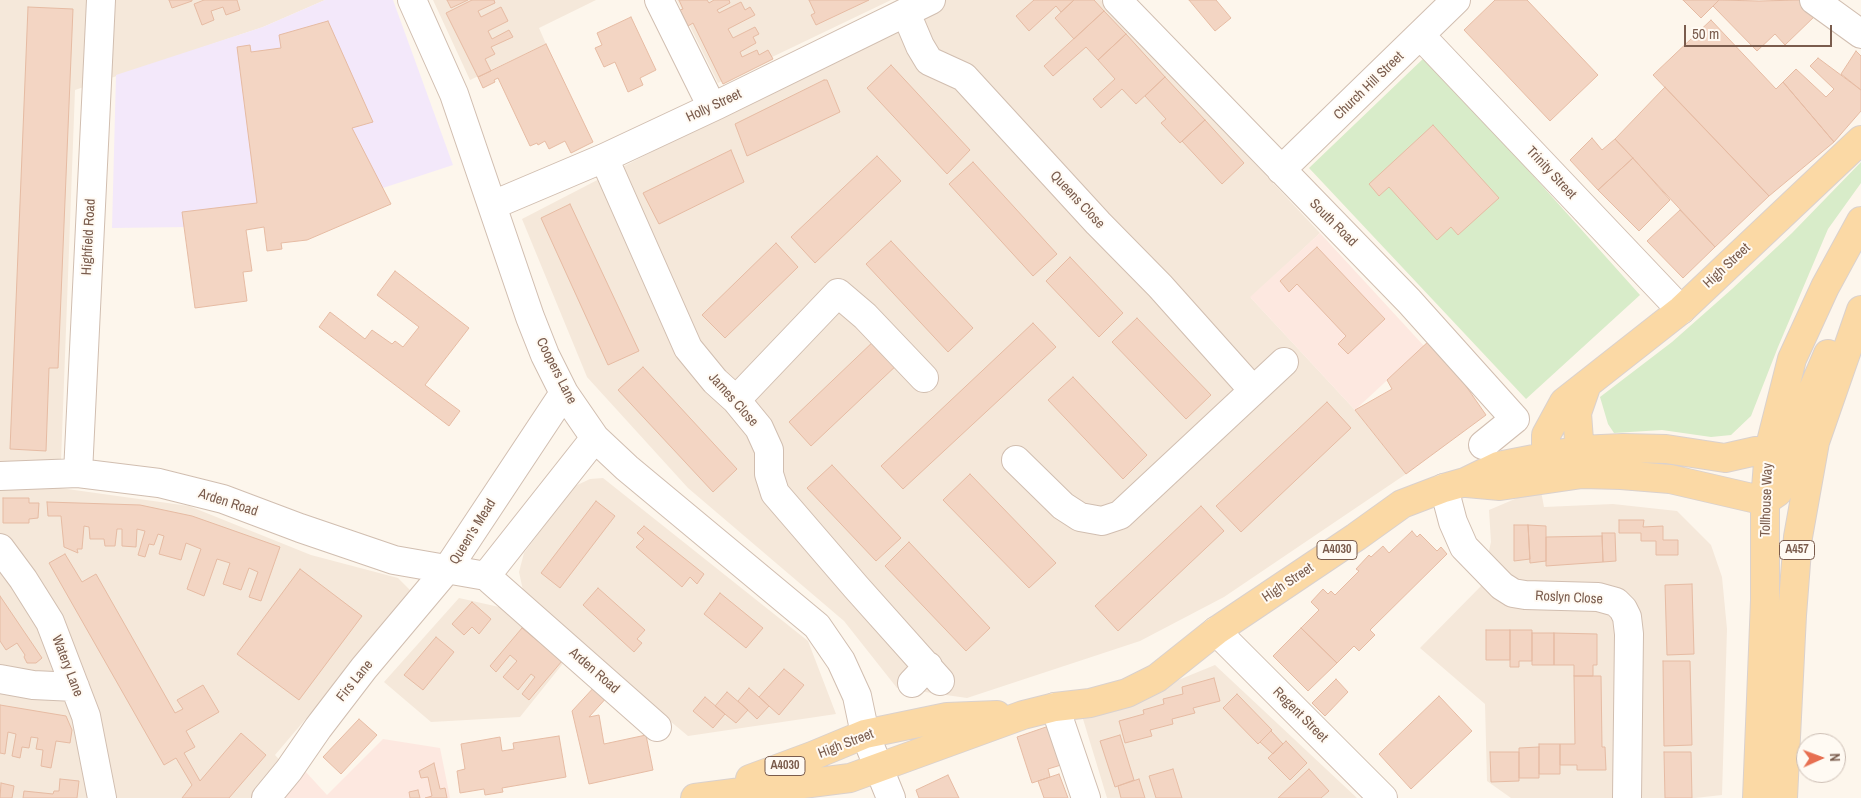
<!DOCTYPE html>
<style>
body{margin:0}
#map{position:relative;width:1861px;height:798px;overflow:hidden;background:#fdf6ec;font-family:"Archivo Narrow",sans-serif}
canvas{display:block}
.north{position:absolute;left:1796px;top:733px;width:50px;height:50px;box-sizing:border-box;background:#fffaf3;border:1px solid #cabbb1;border-radius:50%;rotate:88deg;font-size:14px;font-weight:700;line-height:20px;text-align:center;color:#7a5c4d}
.north::after{content:'';display:block;margin:auto;width:18px;height:22px;background:#e76f51;clip-path:polygon(50% 0,100% 100%,50% 72%,0 100%)}
.scale{position:absolute;left:1684px;top:25px;width:148px;height:22px;box-sizing:border-box;border:2px solid #7a5c4d;border-top:0;padding-left:6px;font-size:15px;line-height:18px;white-space:nowrap;color:#7a5c4d;-webkit-text-stroke:4px #fffaf3;paint-order:stroke}
</style>
<div id="map">
<canvas width="1861" height="798"></canvas>
<div class="north">N</div>
<div class="scale">50 m</div>
</div>
<script>
const ctx = document.querySelector('canvas').getContext('2d');
ctx.lineJoin = 'round';
function paint(path, color) { ctx.fillStyle = color; ctx.fill(path, 'evenodd'); }
const poly = rows => new Path2D(rows.map(r => 'M' + r).join(''));
function stroke(path, color, width, dash) { ctx.strokeStyle = color; ctx.lineWidth = width; ctx.lineCap = dash ? 'butt' : 'round'; ctx.setLineDash(dash || []); ctx.stroke(path); }
function drawText(font, color, halo, rows, align = 'center') {
  ctx.font = font + ' "Archivo Narrow",sans-serif'; ctx.lineWidth = 4; ctx.setLineDash([]); ctx.textBaseline = 'middle'; ctx.strokeStyle = halo; ctx.fillStyle = color; for (const [text, x, y, turn = 0] of rows) {
    ctx.save(); ctx.translate(x, y); ctx.rotate((+turn || 0) * Math.PI / 180); ctx.textAlign = isNaN(turn) ? turn : align; if (halo) ctx.strokeText(text, 0, 0); ctx.fillText(text, 0, 0); ctx.restore();
  }
}
paint(poly([
 [0,0,325,0,263,27,75,90,60,488,189,506,311,555,398,578,413,593,275,755,289,770,266,798,0,798],
 [433,0,596,0,539,28,546,44,470,80],
 [677,0,891,0,718,83],
 [945,0,1101,0,1320,233,1251,298,1355,410,1406,474,1224,597,1140,641,967,698,897,688,844,621,688,488,587,377,522,219],
 [603,478,808,641,836,714,688,736,579,645,524,595,519,572,524,553,573,487,590,479],
 [1541,491,1544,507,1613,504,1677,511,1711,545,1722,577,1727,629,1722,795,1695,798,1511,798,1487,781,1485,704,1420,648,1481,586,1491,542,1489,510,1529,493],
 [459,598,508,609,565,661,520,717,431,722,384,682],
 [1215,665,1357,798,1107,798,1083,719]
]), '#f5e8da');
paint(poly([
 [1320,233,1424,346,1355,410,1250,297],
 [383,739,440,748,450,798,284,798,305,771,327,795]
]), '#fde8e0');
paint(poly([
 [325,0,393,0,453,165,267,226,112,228,116,75,263,27]
]), '#f3e8fa');
paint(poly([
 [1426,56,1640,295,1526,399,1309,168],
 [1861,162,1861,183,1828,229,1778,347,1751,416,1731,435,1711,437,1662,430,1614,433,1608,424,1600,397,1672,342,1732,289,1792,233]
]), '#d8ecc9');
const building = poly([
 [169,0,192,0,192,1,172,8,169,0],
 [204,0,237,0,240,10,226,15,223,7,211,11,214,20,202,25,194,4,204,0],
 [447,0,468,0,451,8,447,0],
 [472,0,494,0,495,3,478,11,481,17,501,7,508,21,488,31,492,39,509,30,513,37,491,47,495,54,485,59,491,71,478,77,446,13,472,0],
 [679,0,707,0,709,3,714,0,729,0,730,3,717,10,719,13,741,2,745,10,750,7,755,15,728,29,733,38,755,27,759,34,753,37,756,43,740,52,742,57,757,50,759,55,768,50,773,59,723,84,693,23,688,26,680,10,683,9,679,0],
 [809,0,869,0,816,25,811,15,815,13,809,0],
 [1034,0,1074,0,1061,12,1056,6,1029,31,1016,16,1034,0],
 [1074,0,1094,0,1104,11,1074,39,1055,18,1074,0],
 [1189,0,1216,0,1231,18,1215,31,1189,0],
 [1495,0,1527,0,1598,75,1550,121,1464,30,1495,0],
 [1683,0,1719,0,1701,18,1683,0],
 [1719,0,1759,1,1799,0,1817,14,1785,45,1775,34,1757,51,1713,6,1719,0],
 [28,7,73,9,58,368,49,368,46,451,10,449,28,7],
 [1104,11,1126,34,1098,60,1086,47,1053,76,1044,66,1104,11],
 [631,17,656,70,640,78,643,85,628,92,615,62,604,67,595,48,602,45,597,33,631,17],
 [1711,20,1776,89,1783,82,1834,142,1769,196,1653,75,1711,20],
 [328,21,373,122,352,128,391,204,307,240,281,243,282,249,267,251,264,227,246,230,252,271,243,272,247,301,195,308,182,212,257,203,237,47,250,45,251,52,281,48,279,35,328,21],
 [1126,34,1165,77,1136,104,1122,89,1101,108,1093,99,1115,79,1098,60,1126,34],
 [546,44,593,142,571,153,565,141,549,149,545,141,538,145,537,143,530,146,498,78,494,80,495,82,483,88,478,77,546,44],
 [1856,51,1861,56,1861,90,1841,74,1856,51],
 [1818,58,1861,90,1861,111,1834,142,1783,82,1796,69,1826,97,1834,89,1810,66,1818,58],
 [891,65,970,150,947,174,867,88,891,65],
 [1165,77,1205,120,1180,143,1161,123,1166,119,1145,96,1165,77],
 [824,80,827,80,840,112,747,156,735,124,824,80],
 [1665,87,1769,196,1715,247,1615,139,1665,87],
 [1205,120,1244,163,1222,184,1182,141,1205,120],
 [1433,125,1499,198,1458,235,1451,227,1437,240,1389,187,1379,196,1369,184,1433,125],
 [1592,138,1602,150,1615,139,1633,158,1598,190,1570,160,1592,138],
 [731,150,744,182,659,224,643,193,731,150],
 [877,156,901,181,815,263,791,237,877,156],
 [1633,158,1670,200,1639,231,1598,190,1633,158],
 [973,162,1057,254,1033,276,949,184,973,162],
 [570,204,639,351,608,365,541,218,570,204],
 [1680,210,1715,247,1683,278,1647,241,1680,210],
 [891,241,973,328,948,352,866,264,891,241],
 [776,243,798,267,725,338,702,315,776,243],
 [1317,247,1385,319,1348,354,1338,344,1346,336,1297,284,1289,292,1280,281,1317,247],
 [1070,257,1123,313,1099,337,1046,281,1070,257],
 [395,271,469,328,425,385,460,411,449,426,319,327,330,312,365,339,372,330,392,344,395,341,403,347,419,327,377,295,395,271],
 [1137,318,1211,395,1186,419,1112,342,1137,318],
 [1033,323,1056,347,903,489,881,466,1033,323],
 [876,339,899,363,811,446,789,422,876,339],
 [1430,340,1450,363,1486,415,1406,474,1355,410,1392,389,1387,380,1430,340],
 [643,367,737,469,713,492,618,390,643,367],
 [1073,377,1147,455,1123,479,1048,400,1073,377],
 [1327,402,1351,428,1241,532,1216,506,1327,402],
 [832,465,901,538,876,561,807,488,832,465],
 [970,474,1056,563,1029,588,943,500,970,474],
 [3,498,29,498,29,503,39,503,38,518,29,519,29,523,3,523,3,498],
 [596,501,615,516,560,588,541,573,596,501],
 [47,502,140,505,192,516,280,547,261,601,249,597,258,572,249,568,241,590,223,584,230,563,217,559,204,596,187,589,201,549,186,543,181,560,159,554,164,536,158,534,154,545,149,544,145,557,138,555,145,531,137,529,136,547,122,546,122,529,117,529,115,546,105,546,104,539,90,539,89,527,84,526,82,549,77,549,78,553,64,547,61,516,48,516,47,502],
 [1201,506,1224,531,1118,631,1095,606,1201,506],
 [1619,520,1644,520,1643,527,1663,526,1663,540,1678,540,1678,555,1656,555,1656,541,1641,541,1641,533,1619,533,1619,520],
 [1514,525,1528,525,1530,559,1514,561,1514,525],
 [1528,525,1546,526,1546,561,1530,563,1528,525],
 [644,526,704,574,697,584,690,577,682,587,636,547,644,539,637,533,644,526],
 [1412,531,1417,537,1420,534,1437,551,1441,547,1447,554,1370,630,1375,635,1359,651,1354,646,1337,663,1301,628,1319,610,1311,602,1323,589,1328,594,1331,591,1335,595,1359,571,1356,569,1369,555,1371,557,1383,546,1389,553,1412,531],
 [1602,533,1615,533,1616,561,1603,562,1602,533],
 [1602,536,1603,562,1546,566,1546,537,1602,536],
 [909,542,990,628,966,651,885,566,909,542],
 [65,554,82,582,96,574,175,713,183,709,177,700,203,685,219,712,186,731,195,747,184,753,200,781,241,733,266,755,229,798,182,798,192,785,176,758,164,765,49,563,65,554],
 [300,569,362,616,299,700,237,654,300,569],
 [1692,584,1694,654,1667,655,1665,585,1692,584],
 [598,588,645,630,637,639,642,643,634,652,583,605,598,588],
 [720,593,763,628,746,648,704,614,720,593],
 [0,596,42,658,36,663,27,663,24,657,25,655,17,643,6,650,0,641,0,596],
 [472,602,491,619,479,634,472,627,464,635,452,624,472,602],
 [522,628,562,661,529,700,522,694,535,677,531,674,518,690,503,677,517,661,510,655,496,672,490,666,522,628],
 [1301,628,1337,663,1308,691,1273,656,1301,628],
 [1486,630,1510,630,1510,660,1486,660,1486,630],
 [1510,630,1532,630,1532,661,1519,661,1519,667,1510,667,1510,630],
 [1532,633,1554,633,1554,665,1532,665,1532,633],
 [1554,633,1597,634,1597,665,1593,665,1593,676,1574,676,1574,665,1554,665,1554,633],
 [436,637,454,652,423,690,404,675,436,637],
 [1663,661,1690,661,1692,745,1664,746,1663,661],
 [784,669,804,685,779,715,759,697,784,669],
 [1574,676,1601,676,1602,747,1605,747,1606,770,1577,770,1577,765,1560,765,1560,744,1575,744,1574,676],
 [1214,678,1220,701,1193,708,1195,713,1172,719,1173,724,1150,730,1152,736,1125,743,1119,721,1144,714,1143,710,1164,704,1163,699,1183,694,1182,687,1214,678],
 [1336,679,1348,692,1325,716,1312,703,1336,679],
 [597,684,609,695,589,717,599,715,604,744,646,735,653,770,589,784,572,711,597,684],
 [749,688,769,706,757,719,738,701,749,688],
 [727,692,748,710,736,723,715,706,727,692],
 [1237,694,1272,730,1258,744,1223,708,1237,694],
 [1439,696,1472,731,1411,789,1379,754,1439,696],
 [705,697,725,714,713,728,693,711,705,697],
 [0,705,66,716,72,730,70,743,56,741,51,768,41,766,43,750,36,749,38,738,31,737,29,748,22,747,20,758,12,756,16,734,8,732,5,754,0,753,0,705],
 [359,719,377,735,341,774,323,757,359,719],
 [1049,726,1061,765,1048,769,1050,777,1032,783,1017,737,1049,726],
 [1271,731,1283,744,1273,754,1260,742,1271,731],
 [1120,735,1134,780,1115,787,1100,741,1120,735],
 [559,736,566,777,502,788,503,792,485,795,484,789,460,793,457,771,465,769,461,744,500,737,502,751,514,749,513,743,559,736],
 [1286,741,1307,763,1290,780,1268,758,1286,741],
 [1539,744,1560,744,1560,774,1539,774,1539,744],
 [1539,747,1539,778,1519,778,1519,748,1539,747],
 [1490,752,1519,752,1519,781,1491,782,1490,752],
 [1664,752,1691,752,1692,798,1665,798,1664,752],
 [434,763,440,789,445,788,447,798,425,798,432,796,428,777,421,778,419,771,434,763],
 [1173,769,1182,798,1156,798,1149,776,1173,769],
 [1309,769,1329,791,1321,798,1278,798,1309,769],
 [1059,774,1068,798,1044,798,1038,781,1059,774],
 [948,775,959,798,919,798,916,790,948,775],
 [60,779,79,781,77,798,23,798,24,791,53,794,54,791,59,791,60,779],
 [1139,779,1145,798,1121,798,1118,786,1139,779],
 [1,783,14,786,12,798,0,798,1,783],
 [418,790,420,798,410,798,409,792,418,790]
]);
paint(building, '#f3d5c3');
stroke(building, '#e6bba3', 1);
const minor = poly([
 [412,0,454,94,530,317,545,355,564,393,595,438,627,468,817,626,841,661,857,696,865,734,891,798],
 [659,0,712,107],
 [1117,0,1409,301,1515,419,1483,445],
 [1814,0,1861,34],
 [906,13,920,46,929,61,964,77,1098,223,1160,286,1253,390],
 [1421,36,1681,310],
 [604,158,688,348,715,381,736,400,759,428,769,450,769,474,775,493,856,587,940,681],
 [1281,170,1456,0],
 [493,205,604,158,717,105,931,0],
 [736,400,838,293,865,316,924,378],
 [1016,460,1063,506,1080,517,1102,521,1120,515,1284,362],
 [78,473,101,0],
 [0,476,78,473,159,483,223,499,300,528,394,560,486,576,657,727],
 [1444,488,1453,522,1464,547,1502,586,1513,593,1525,595,1598,597,1616,602,1623,609,1627,617,1629,634,1627,798],
 [0,548,23,579,50,622,86,716,102,798],
 [486,576,595,438],
 [1216,631,1383,798],
 [0,679,33,685,75,687],
 [912,683,928,666],
 [1055,707,1086,798],
 [266,798,289,770,318,728,364,668,448,568,564,393]
]);
const major = poly([
 [1581,468,1577,413,1587,384],
 [1582,474,1565,465,1549,467,1546,456,1546,435,1564,402,1681,310,1861,140],
 [1467,483,1500,486,1582,474,1621,475,1670,479,1765,501],
 [1765,501,1778,492,1790,465,1805,408,1828,354],
 [750,779,812,756,865,734,947,717,997,715],
 [695,798,850,778,1023,715,1055,707,1090,703,1127,693,1157,678,1216,631,1356,537,1402,504,1444,488,1465,482,1498,466,1580,450,1623,448,1666,449,1725,458,1756,451,1769,450],
 [1757,798,1765,600,1765,501,1769,450,1792,359,1825,287,1861,221],
 [1783,798,1792,615,1798,537,1815,442,1861,310]
]);
stroke(minor, '#d1beb0', 30);
stroke(major, '#dad1cd', 30);
stroke(minor, '#fff', 28);
stroke(major, '#fbd9a5', 28);
for (const [x, y, w] of [
 [1337,550,40],
 [1797,550,35],
 [785,766,40]
]) { const box = new Path2D(); box.roundRect(x - w / 2, y - 9.5, w, 19, 4); ctx.fillStyle = '#fffaf3'; ctx.fill(box); stroke(box, '#7a5c4d', 1); }
drawText('bold 12px', '#7a5c4d', null, [
 ["A4030",1337,550],
 ["A457",1797,550],
 ["A4030",785,766]
]);
drawText('14px', '#7a5c4d', '#fffaf3', [
 ["Church Hill Street",1369,86,-44],
 ["Holly Street",714,106,-25],
 ["Trinity Street",1551,173,47],
 ["Queens Close",1077,200,47],
 ["South Road",1333,223,45],
 ["Highfield Road",89,237,-87],
 ["High Street",1727,266,-43],
 ["Coopers Lane",556,371,63],
 ["James Close",733,400,48],
 ["Tollhouse Way",1767,500,-88],
 ["Arden Road",228,503,18],
 ["Queen's Mead",473,532,-58],
 ["High Street",1288,583,-34],
 ["Roslyn Close",1569,598,3],
 ["Watery Lane",67,666,69],
 ["Arden Road",594,671,41],
 ["Firs Lane",355,681,-51],
 ["Regent Street",1300,715,45],
 ["High Street",846,744,-21]
]);
</script>
